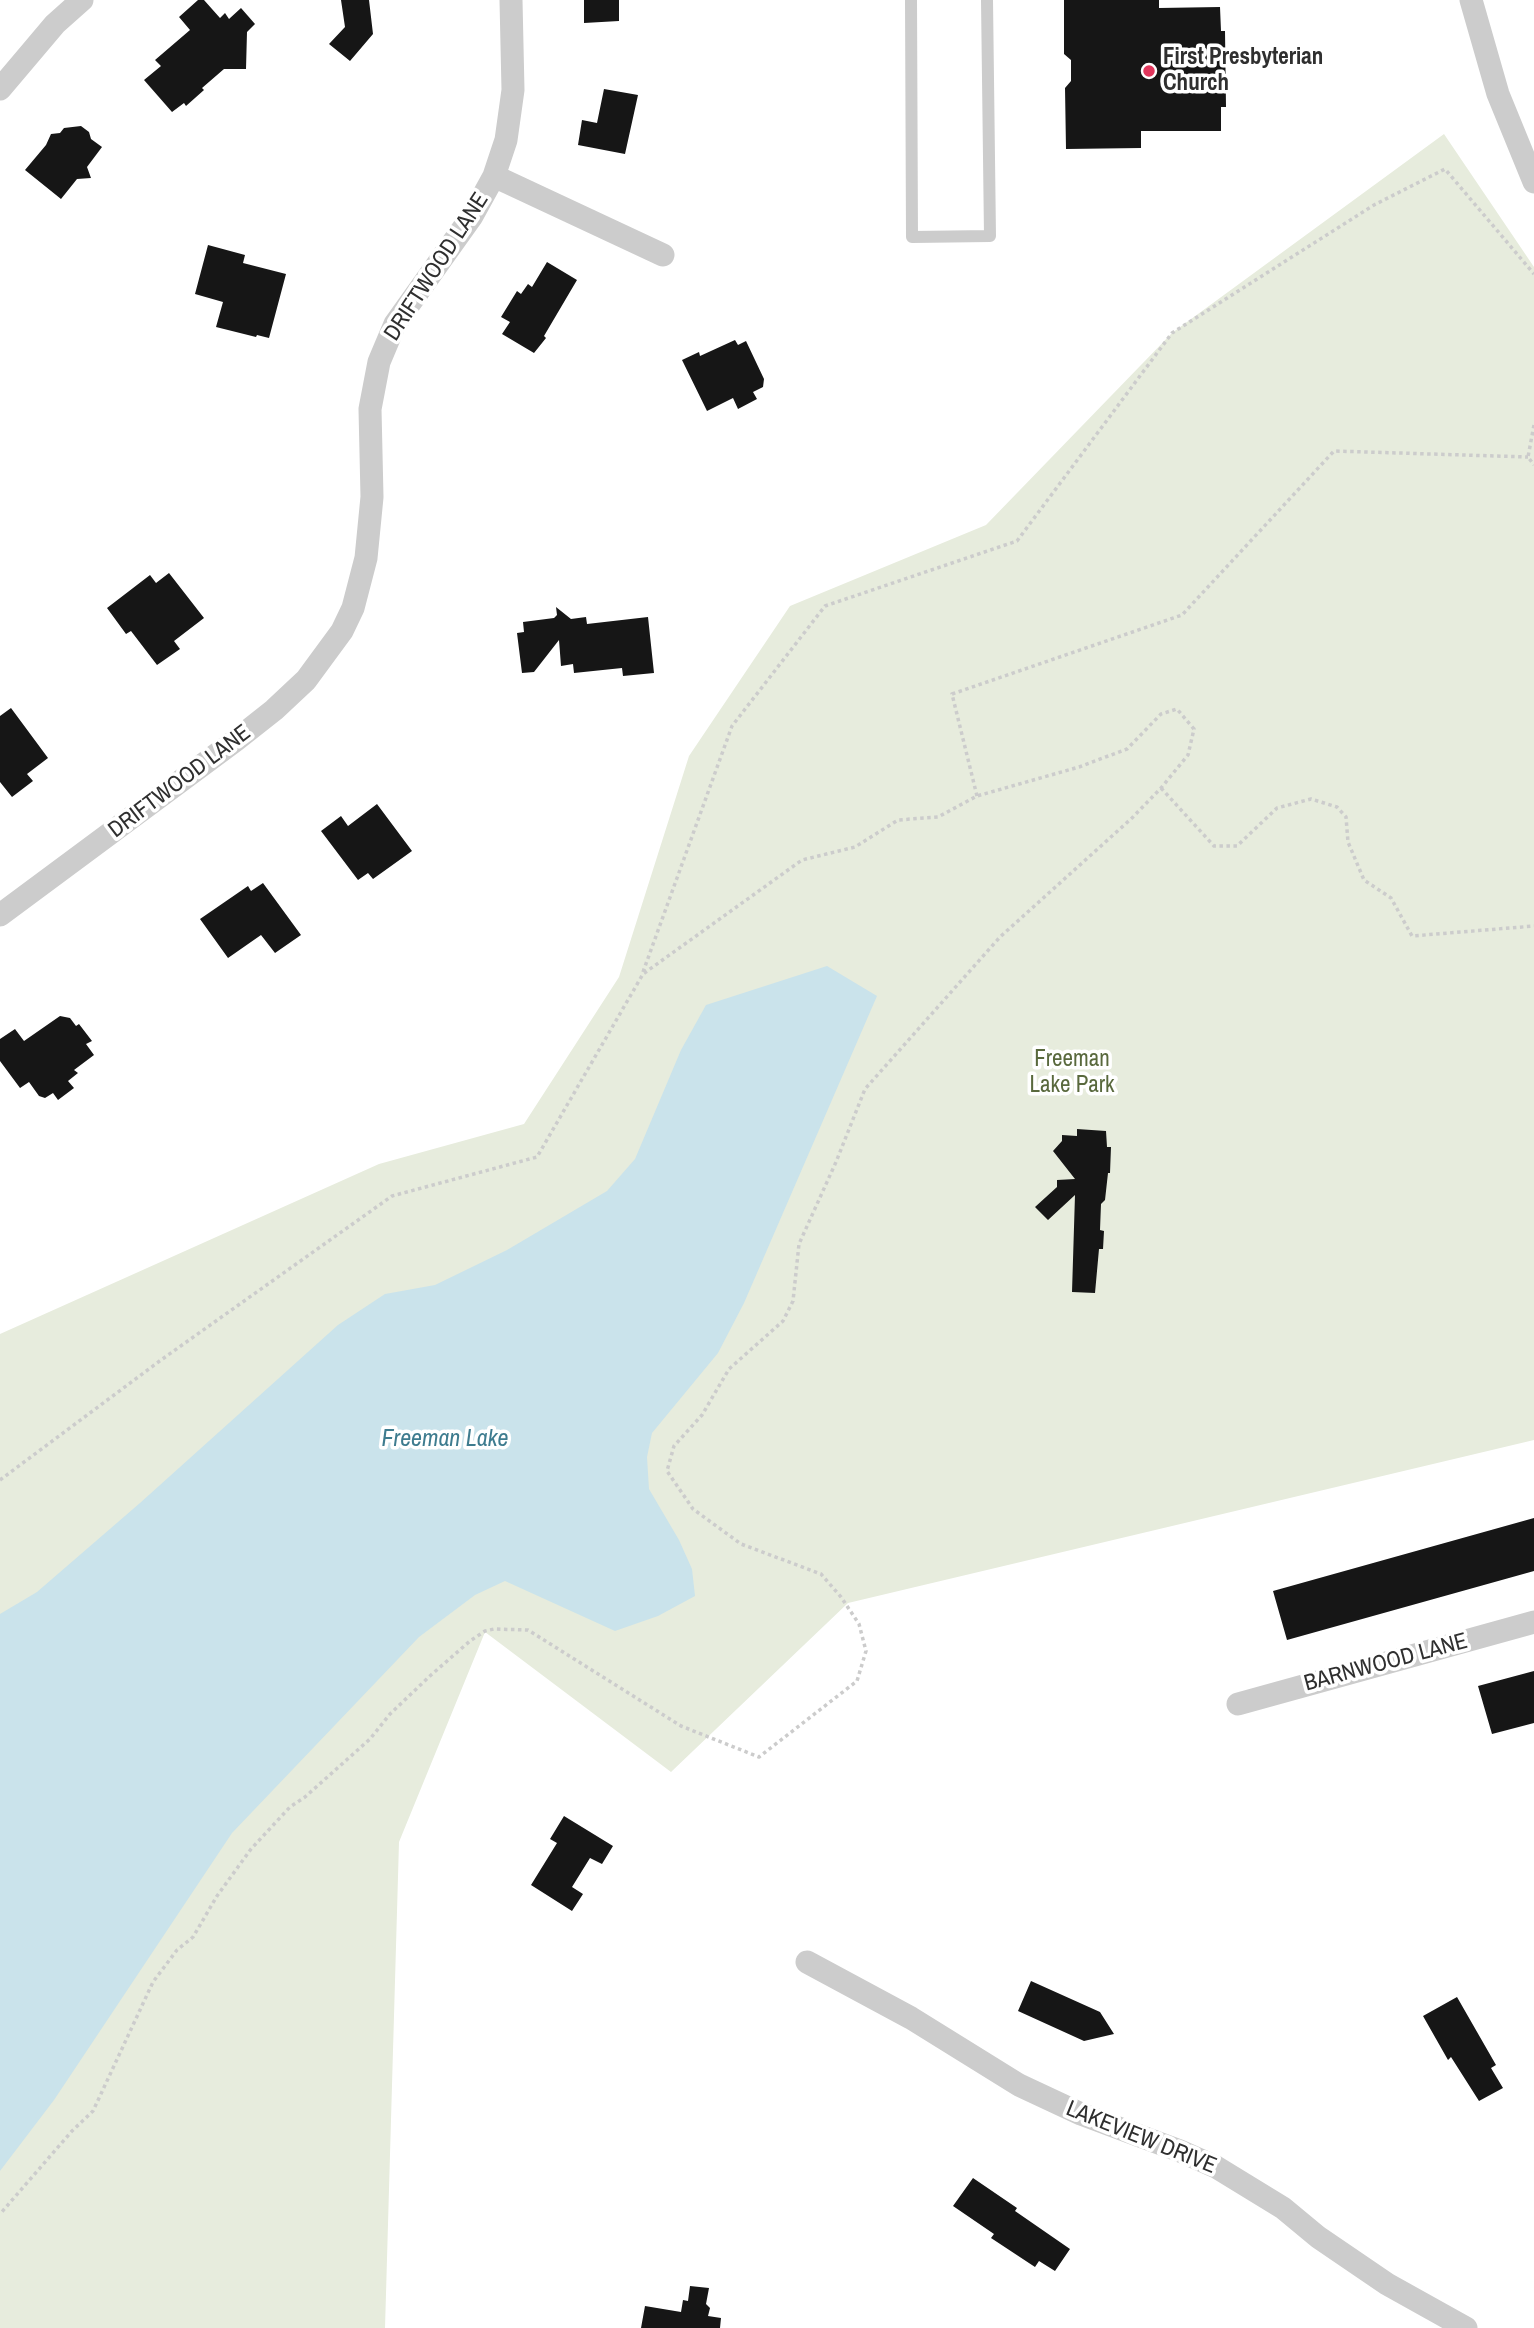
<!DOCTYPE html>
<style>
body{margin:0}
canvas{display:block;background:#fff}
</style>
<canvas width="1534" height="2328"></canvas>
<script>
const ctx = document.querySelector('canvas').getContext('2d');
ctx.lineJoin = 'round';
function paint(path, color) { ctx.fillStyle = color; ctx.fill(path, 'evenodd'); }
const poly = rows => new Path2D(rows.map(r => 'M' + r).join(''));
function stroke(path, color, width, dash) { ctx.strokeStyle = color; ctx.lineWidth = width; ctx.lineCap = dash ? 'butt' : 'round'; ctx.setLineDash(dash || []); ctx.stroke(path); }
function drawText(font, color, halo, rows, align = 'center') {
  ctx.font = font + ' "Archivo Narrow",sans-serif'; ctx.lineWidth = 7; ctx.setLineDash([]); ctx.textBaseline = 'middle'; ctx.strokeStyle = halo; ctx.fillStyle = color; for (const [text, x, y, turn = 0] of rows) {
    ctx.save(); ctx.translate(x, y); ctx.rotate((+turn || 0) * Math.PI / 180); ctx.textAlign = isNaN(turn) ? turn : align; if (halo) ctx.strokeText(text, 0, 0); ctx.fillText(text, 0, 0); ctx.restore();
  }
}
paint(poly([
 [1444,134,1534,267,1534,1440,848,1603,671,1772,485,1632,399,1842,385,2328,0,2328,0,1334,379,1164,524,1124,619,977,689,756,790,606,986,525,1172,333]
]), '#e7ecdd');
paint(poly([
 [827,966,877,996,744,1303,718,1353,652,1433,647,1457,649,1489,679,1540,692,1569,695,1596,658,1616,615,1631,505,1581,475,1595,419,1637,232,1833,54,2100,0,2171,0,1614,37,1592,140,1503,338,1325,385,1294,435,1285,507,1250,607,1191,635,1159,681,1050,706,1005]
]), '#cae3eb');
paint(poly([
 [198,0,204,0,220,18,225,13,229,19,241,8,255,24,247,32,246,69,224,69,202,88,204,90,186,106,184,103,172,112,144,80,161,66,155,60,190,30,179,17],
 [341,0,369,0,373,34,350,61,329,44,345,27],
 [584,0,619,0,619,21,584,23],
 [1064,0,1159,0,1159,8,1220,7,1221,31,1225,31,1226,107,1221,107,1221,131,1141,131,1141,148,1066,149,1065,88,1071,81,1071,60,1064,54],
 [604,89,638,95,625,154,578,145,582,120,597,123],
 [81,126,89,132,91,139,102,147,87,167,91,178,77,179,61,199,25,170,46,145,51,134,60,133,64,128],
 [208,245,245,255,243,263,286,274,269,338,257,335,256,337,216,327,223,302,195,294],
 [547,262,577,280,544,336,546,338,534,353,502,334,510,322,501,317,517,291,521,294,528,284,532,287],
 [735,340,738,345,746,341,764,379,763,387,753,392,757,399,738,409,733,398,707,411,682,360,699,352,700,356],
 [169,573,204,618,174,641,180,649,157,665,131,631,126,634,107,608,150,575,156,583],
 [556,607,571,619,586,617,587,624,648,617,654,673,623,676,622,668,574,673,573,664,561,666,559,640,534,672,522,673,517,633,524,632,523,622,554,618,557,615],
 [11,708,48,758,27,774,33,781,12,797,0,782,0,716],
 [377,804,412,851,373,879,368,873,358,880,321,831,341,816,348,826],
 [263,883,301,935,275,953,261,935,228,958,200,919,248,886,251,891],
 [60,1016,70,1018,76,1026,79,1024,92,1041,86,1044,94,1055,74,1070,78,1073,68,1081,74,1088,58,1100,53,1093,45,1098,39,1096,29,1082,20,1088,0,1061,0,1039,15,1029,24,1041],
 [1077,1129,1106,1131,1107,1147,1111,1147,1110,1173,1108,1173,1105,1200,1101,1204,1100,1230,1104,1231,1103,1249,1099,1249,1095,1293,1072,1292,1075,1195,1048,1220,1035,1207,1057,1187,1057,1180,1075,1179,1053,1151,1062,1141,1062,1135,1077,1136],
 [1534,1518,1534,1571,1287,1640,1273,1591],
 [1534,1671,1534,1723,1492,1734,1478,1686],
 [564,1816,613,1846,602,1864,590,1858,572,1887,583,1894,572,1911,531,1885,557,1843,550,1839],
 [1031,1981,1100,2012,1114,2034,1084,2041,1018,2011],
 [1457,1997,1496,2065,1491,2068,1503,2088,1479,2101,1451,2057,1448,2060,1423,2016],
 [973,2178,1017,2208,1015,2211,1070,2249,1055,2271,1039,2261,1035,2267,991,2238,994,2234,953,2206],
 [690,2286,709,2288,706,2304,710,2308,708,2316,721,2318,720,2328,641,2328,645,2306,681,2312,683,2300,688,2301]
]), '#161616');
stroke(poly([
 [1534,425,1528,457,1534,465],
 [1161,788,1214,846,1237,846,1277,808,1311,799,1337,807,1346,817,1348,842,1364,880,1391,898,1412,936,1534,926],
 [977,796,952,694,1182,615,1334,451,1528,457],
 [643,972,732,726,825,606,1017,541,1172,333,1374,205,1445,169,1534,274],
 [0,1480,161,1360,392,1196,537,1157,643,974,802,860,855,847,898,820,938,817,977,796,1079,767,1127,749,1161,714,1177,709,1194,729,1188,755,1161,788,1132,818,1000,937,865,1089,836,1162,799,1244,793,1301,783,1321,729,1369,702,1415,674,1446,667,1471,693,1509,741,1544,821,1574,841,1597,859,1624,866,1651,857,1681,759,1757,681,1726,528,1630,494,1629,485,1631,470,1641,431,1675,390,1714,370,1739,305,1797,290,1807,251,1849,217,1896,193,1937,177,1950,153,1982,93,2111,72,2131,0,2214]
]), '#ccc', 3.5, [3.5, 3.5]);
stroke(poly([
 [911,0,912,237,990,236,987,0]
]), '#ccc', 12);
stroke(poly([
 [1471,0,1498,94,1534,182],
 [0,89,55,24,82,0],
 [494,176,663,255],
 [0,915,236,740,274,710,306,680,342,631,353,608,366,558,372,497,370,409,379,362,395,324,472,216,494,176,506,140,513,90,511,0],
 [1238,1704,1534,1622],
 [807,1962,911,2018,1019,2085,1081,2114,1180,2151,1216,2167,1283,2208,1318,2237,1387,2284,1466,2328]
]), '#ccc', 23);
for (const [x, y, r, color] of [
 [1149,71,7,"#e1365c"]
]) { const dot = new Path2D(); dot.arc(x, y, r, 0, 2 * Math.PI); ctx.fillStyle = color; ctx.fill(dot); stroke(dot, '#fff', 2.5); }
drawText('bold 23px', '#2f2f2f', '#fff', [
 ["First Presbyterian",1163,58],
 ["Church",1163,84]
], 'left');
drawText('23px', '#2f2f2f', '#fff', [
 ["DRIFTWOOD LANE",437,267,-57],
 ["DRIFTWOOD LANE",180,782,-37],
 ["BARNWOOD LANE",1386,1663,-15],
 ["LAKEVIEW DRIVE",1141,2138,22]
]);
drawText('23px', '#59693d', '#fff', [
 ["Freeman",1072,1060],
 ["Lake Park",1072,1086]
]);
drawText('italic 24px', '#3e7c8f', '#fff', [
 ["Freeman Lake",445,1440]
]);
</script>
